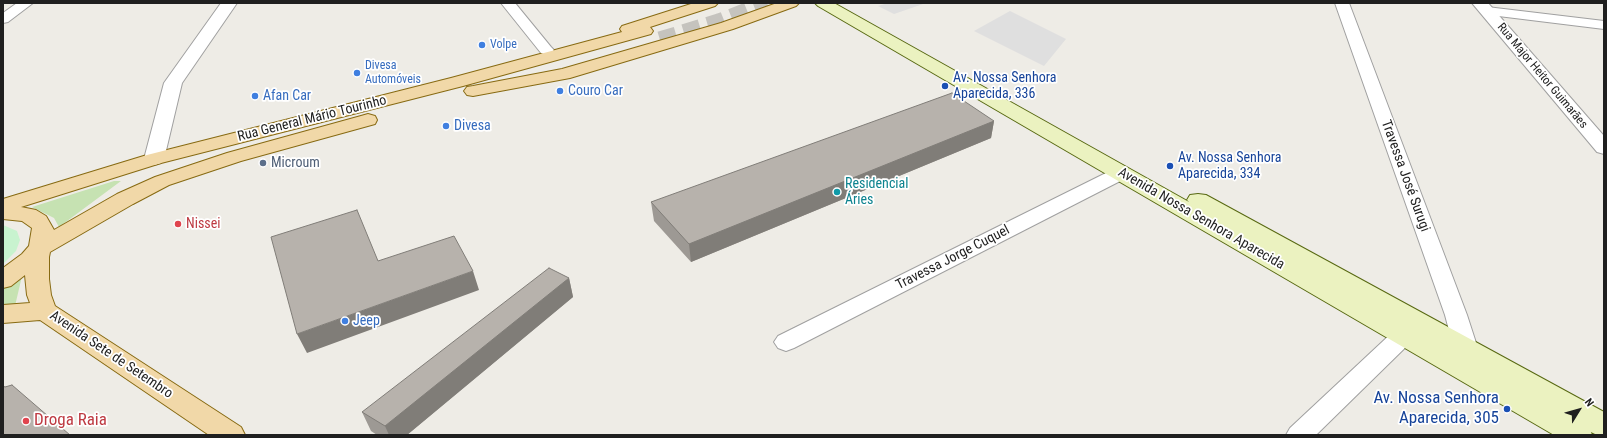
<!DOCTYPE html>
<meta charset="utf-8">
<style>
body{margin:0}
#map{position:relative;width:1607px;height:438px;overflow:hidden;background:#eeece6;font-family:"Roboto Condensed",sans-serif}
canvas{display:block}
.frame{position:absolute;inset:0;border:4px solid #1f1f1f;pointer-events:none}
.north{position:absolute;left:1559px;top:390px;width:40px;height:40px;-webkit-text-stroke:3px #fff;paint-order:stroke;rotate:53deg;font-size:11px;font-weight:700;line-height:16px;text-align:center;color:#1f1f1f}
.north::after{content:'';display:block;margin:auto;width:14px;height:18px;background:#1f1f1f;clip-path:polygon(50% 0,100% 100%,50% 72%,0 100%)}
</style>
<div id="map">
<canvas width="1607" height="438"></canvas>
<div class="frame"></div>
<div class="north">N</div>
</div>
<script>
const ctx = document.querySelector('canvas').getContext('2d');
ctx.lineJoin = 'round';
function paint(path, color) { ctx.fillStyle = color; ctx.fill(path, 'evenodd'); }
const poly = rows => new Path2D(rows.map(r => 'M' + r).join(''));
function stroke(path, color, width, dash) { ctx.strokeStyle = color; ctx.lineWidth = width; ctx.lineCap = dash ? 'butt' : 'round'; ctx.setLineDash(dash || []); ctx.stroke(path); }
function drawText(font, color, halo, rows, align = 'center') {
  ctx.font = font + ' "Roboto Condensed",sans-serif'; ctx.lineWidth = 3.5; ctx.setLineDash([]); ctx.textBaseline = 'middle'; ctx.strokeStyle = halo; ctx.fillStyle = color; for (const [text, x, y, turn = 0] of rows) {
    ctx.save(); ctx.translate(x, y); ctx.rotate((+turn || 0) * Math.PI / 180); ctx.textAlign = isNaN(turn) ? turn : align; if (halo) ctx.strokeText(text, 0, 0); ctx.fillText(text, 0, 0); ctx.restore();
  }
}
paint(poly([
 [114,181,121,181,59,227,54,218,32,207],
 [22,276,15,306,3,308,3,287]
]), '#c6e2b2');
paint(poly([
 [3,225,17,231,20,240,16,251,3,264]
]), '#c8f3cf');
paint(poly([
 [888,3,926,3,894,14,878,6],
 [1010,11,1066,39,1044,66,974,31]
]), '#dfdfdf');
stroke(poly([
 [660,40,719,22,767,3]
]), '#c5c3be', 17, [17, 8]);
const minor = poly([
 [17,3,33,3,8,22,3,23,3,13,17,3],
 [501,3,515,3,551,47,554,50,551,53,546,55,541,53,501,3],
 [1335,3,1349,3,1467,315,1478,349,1474,355,1466,358,1458,355,1454,349,1445,315,1335,3],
 [1487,7,1604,21,1604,29,1482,14,1480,11,1482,8,1487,7],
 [1121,167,1128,169,1130,173,1128,177,794,348,786,351,778,348,774,342,778,336,1114,169,1121,167],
 [1404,327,1412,329,1416,335,1412,341,1316,435,1286,435,1290,428,1396,329,1404,327]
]);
const tertiary = poly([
 [221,3,237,3,182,83,164,159,161,163,154,165,147,163,144,159,164,83,221,3],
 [1472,3,1488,3,1604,136,1604,154,1597,152,1472,3]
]);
const secondary = poly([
 [815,3,834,3,1189,202,1187,200,1190,195,1198,194,1206,195,1604,412,1604,435,1597,435,1591,432,1592,435,1554,435,818,6,815,3]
]);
const primary = poly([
 [694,3,718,3,715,6,650,27,653,31,651,34,463,86,161,163,21,207,36,210,46,216,54,230,117,194,155,177,227,153,361,116,368,114,375,116,377,120,375,124,241,161,169,185,133,204,50,252,49,257,49,279,51,295,55,306,241,427,245,435,209,435,40,320,3,323,3,305,30,303,27,295,25,275,11,286,3,288,3,268,22,254,29,246,32,228,22,221,3,219,3,199,147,155,451,78,622,32,620,29,622,26,694,3],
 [777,3,799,3,796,6,733,29,570,78,473,96,467,95,464,91,467,87,473,86,562,69,721,23,777,3]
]);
stroke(minor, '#a0a0a0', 2);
stroke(tertiary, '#a0a0a0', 2);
stroke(secondary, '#586912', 2);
stroke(primary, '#876a12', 2);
paint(minor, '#fff');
paint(tertiary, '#fff');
paint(secondary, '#ebf2c0');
paint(primary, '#f1d8a8');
paint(poly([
 [994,121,991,138,691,262,654,221,651,202],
 [569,278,573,297,407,435,377,435,371,431,362,412]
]), '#9d9994');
paint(poly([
 [994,121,991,138,691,262,689,244],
 [473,271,479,290,307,353,297,334],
 [569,278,573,297,407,435,389,435,385,426]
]), '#807d78');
const building = poly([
 [952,93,994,121,689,244,651,202,952,93],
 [357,210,378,261,454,236,473,271,297,334,271,237,357,210],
 [549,268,569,278,385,426,362,412,549,268],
 [12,385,70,435,3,435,3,386,5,387,12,385]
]);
paint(building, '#b7b2ac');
stroke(building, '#807d78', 1);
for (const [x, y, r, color] of [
 [482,45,4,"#3f7fe0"],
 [357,73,4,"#3f7fe0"],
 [945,86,4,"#1a4fb4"],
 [560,91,4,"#3f7fe0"],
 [255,96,4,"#3f7fe0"],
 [446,126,4,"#3f7fe0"],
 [263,163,4,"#5c6f8a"],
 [1170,166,4,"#1a4fb4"],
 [837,192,4,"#0f9aa8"],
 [178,224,4,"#e0444e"],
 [345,321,4,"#3f7fe0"],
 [1507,409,4,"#1a4fb4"],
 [26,421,4,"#e0444e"]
]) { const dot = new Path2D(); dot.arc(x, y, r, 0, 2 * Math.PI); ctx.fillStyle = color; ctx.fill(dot); stroke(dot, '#fff', 1.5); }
drawText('12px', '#366cbe', '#fff', [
 ["Volpe",490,45],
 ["Divesa",365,66],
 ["Automóveis",365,80]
], 'left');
drawText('12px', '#1f1f1f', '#fff', [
 ["Rua Major Heitor Guimarães",1542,76,50]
]);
drawText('14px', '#164399', '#fff', [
 ["Av. Nossa Senhora",953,78],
 ["Aparecida, 336",953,94],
 ["Av. Nossa Senhora",1178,158],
 ["Aparecida, 334",1178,174]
], 'left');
drawText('14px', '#366cbe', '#fff', [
 ["Couro Car",568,91],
 ["Afan Car",263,96],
 ["Divesa",454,126],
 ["Jeep",353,321]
], 'left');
drawText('14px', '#1f1f1f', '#fff', [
 ["Rua General Mário Tourinho",312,119,-14],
 ["Travessa José Surugi",1405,176,70],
 ["Avenida Nossa Senhora Aparecida",1201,219,30],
 ["Travessa Jorge Cuquel",953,258,-27],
 ["Avenida Sete de Setembro",111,355,34]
]);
drawText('14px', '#4e5e75', '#fff', [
 ["Microum",271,163]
], 'left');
drawText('14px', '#0d838f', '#fff', [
 ["Residencial",845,184],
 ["Áries",845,200]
], 'left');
drawText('14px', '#be3a42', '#fff', [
 ["Nissei",186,224]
], 'left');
drawText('17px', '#164399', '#fff', [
 ["Av. Nossa Senhora",1499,399],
 ["Aparecida, 305",1499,419]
], 'right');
drawText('17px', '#be3a42', '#fff', [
 ["Droga Raia",34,421]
], 'left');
</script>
